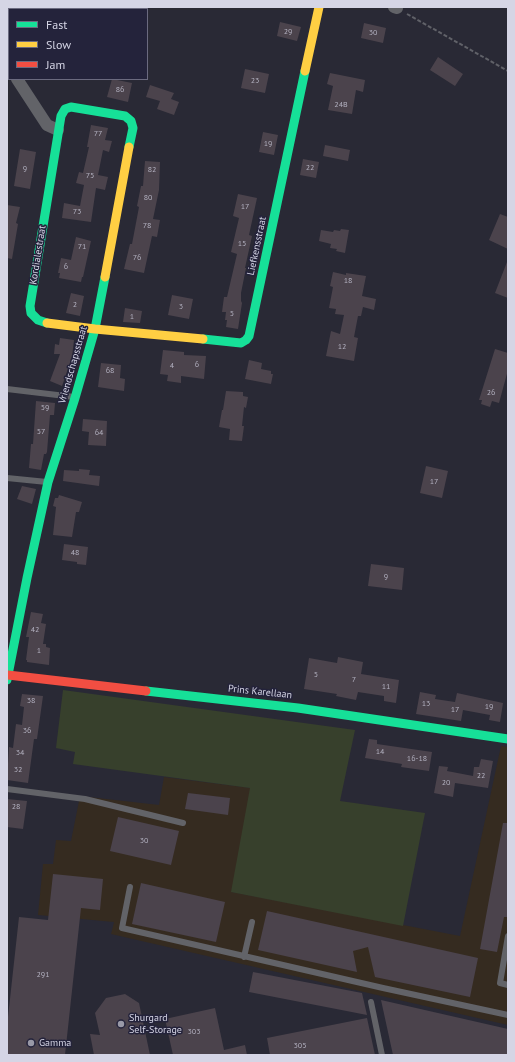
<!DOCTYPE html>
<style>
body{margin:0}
#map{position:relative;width:515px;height:1062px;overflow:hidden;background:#292935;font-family:"PT Sans",sans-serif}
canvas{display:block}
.frame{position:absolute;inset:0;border:8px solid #d5d5e5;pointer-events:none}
.legend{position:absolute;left:8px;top:8px;width:140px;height:72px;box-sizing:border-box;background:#24233b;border:1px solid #6b6a7f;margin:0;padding:5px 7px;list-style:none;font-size:12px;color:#d5d5e5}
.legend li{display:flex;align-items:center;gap:8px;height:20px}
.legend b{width:20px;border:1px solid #6b6a7f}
</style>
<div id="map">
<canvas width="515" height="1062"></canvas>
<div class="frame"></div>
<ul class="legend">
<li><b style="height:5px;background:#16e098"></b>Fast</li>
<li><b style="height:5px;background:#ffcf43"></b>Slow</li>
<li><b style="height:5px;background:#f24e42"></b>Jam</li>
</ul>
</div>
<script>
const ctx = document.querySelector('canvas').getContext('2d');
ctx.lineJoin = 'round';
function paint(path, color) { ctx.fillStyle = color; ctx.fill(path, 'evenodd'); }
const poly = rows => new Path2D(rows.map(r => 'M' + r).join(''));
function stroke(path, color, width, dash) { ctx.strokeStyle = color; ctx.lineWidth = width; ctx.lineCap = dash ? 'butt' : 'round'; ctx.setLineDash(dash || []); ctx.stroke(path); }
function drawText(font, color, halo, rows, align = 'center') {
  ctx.font = font + ' "PT Sans",sans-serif'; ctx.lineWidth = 3; ctx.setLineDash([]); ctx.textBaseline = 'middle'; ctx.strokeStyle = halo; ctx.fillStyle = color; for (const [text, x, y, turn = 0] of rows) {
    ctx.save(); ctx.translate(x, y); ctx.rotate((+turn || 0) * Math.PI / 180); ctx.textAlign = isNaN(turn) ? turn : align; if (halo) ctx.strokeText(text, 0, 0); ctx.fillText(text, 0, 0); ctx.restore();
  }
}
paint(poly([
 [501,746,508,747,508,1025,111,934,114,922,38,915,43,864,53,864,56,840,71,841,80,796,159,805,164,777,251,788,232,892,460,936]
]), '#352b20');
paint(poly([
 [63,690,355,730,340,801,425,813,403,926,231,892,250,788,73,764,75,752,56,748]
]), '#37402c');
paint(poly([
 [280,22,301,27,297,41,277,36],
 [364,23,386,28,383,43,361,38],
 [438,57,463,74,455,86,430,70],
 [245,69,269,74,265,93,241,88],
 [330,73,365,80,363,92,356,90,352,114,328,110,333,86,327,84],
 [112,79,132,83,128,102,107,97],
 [150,85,174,93,171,99,179,102,174,115,157,109,160,101,146,97],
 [91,125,108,128,105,140,112,141,109,152,103,150,98,175,108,177,105,190,96,188,91,222,62,218,64,203,80,206,84,185,76,183,79,172,83,173,89,147,87,147],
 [263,132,278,135,274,155,259,152],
 [325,145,350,150,348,161,323,156],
 [20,149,36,152,30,189,14,186],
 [303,159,319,162,316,178,300,175],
 [145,161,160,162,159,190,153,219,160,220,157,237,152,236,144,273,124,269,130,244,132,244,139,207,137,206,141,186,143,186],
 [238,194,257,198,249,235,252,236,245,268,246,268,241,293,241,301,242,303,238,329,226,327,227,320,225,320,226,312,222,312,224,297,227,297,237,254,231,252,239,218,233,216],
 [7,205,20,207,16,223,18,224,12,259,7,258],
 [500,214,508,217,508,249,489,240],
 [341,229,349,230,345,253,336,251,337,249,330,248,331,244,319,241,321,230,333,232,334,230,340,231],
 [76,237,91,241,83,277,82,277,81,282,59,278,60,273,58,273,61,258,71,260],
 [507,262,508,263,508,298,495,293],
 [333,272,346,275,346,273,366,276,362,296,376,299,374,310,363,307,361,316,358,316,354,337,358,338,354,361,326,356,331,331,340,334,344,315,335,314,336,309,329,308,333,287,330,286],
 [71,293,84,296,80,316,66,313],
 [172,295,193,299,189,319,168,315],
 [125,308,142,311,140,323,123,322],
 [60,338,74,340,72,357,62,386,50,381,60,354,54,354,55,344,59,345],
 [495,349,508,353,508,370,499,403,492,401,490,407,481,404,482,400,479,400],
 [163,350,184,352,184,355,206,356,204,379,181,376,181,383,167,381,168,375,160,374],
 [249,360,262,363,261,369,271,371,271,374,273,374,271,384,245,379],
 [101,363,121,365,120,378,125,379,124,391,98,387],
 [226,391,243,392,243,396,248,397,246,408,244,407,242,426,244,426,242,441,229,440,230,429,219,427,222,410,223,410],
 [36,401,55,403,54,415,50,415,47,452,46,454,44,454,41,470,29,468,31,444,33,444],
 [83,419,107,421,106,446,88,445,89,432,82,431],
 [426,466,448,471,442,498,420,493],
 [79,469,90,470,89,475,100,476,99,486,63,481,64,470,79,471],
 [22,486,36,489,32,504,17,499],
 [59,495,82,502,79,512,76,512,72,537,53,535,56,507,53,506,55,498,58,498],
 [64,544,88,547,86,565,77,564,77,562,62,560],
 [371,564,404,568,402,590,368,586],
 [31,612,43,614,41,623,46,624,43,644,46,644,46,647,50,648,49,665,27,662,27,660,26,660,29,637,26,637],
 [338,657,363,662,361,674,399,680,396,703,384,701,384,696,358,692,356,700,336,696,337,694,304,689,309,658,337,663],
 [420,692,436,695,435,699,455,702,457,693,503,703,500,722,489,720,490,715,463,710,461,721,416,714],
 [22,694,43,696,37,739,34,739,28,783,7,780,9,747,13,748,16,724,22,725,24,707,20,706],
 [369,739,377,740,377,744,432,752,429,771,401,767,402,764,365,758],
 [481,759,493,761,488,788,455,783,453,797,434,793,439,766,448,767,447,771,473,776,474,767,479,767],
 [188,793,230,798,228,815,185,809],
 [7,799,27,801,23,829,7,827],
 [118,817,179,831,171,865,110,851],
 [503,823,508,823,508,917,504,917,497,952,480,949],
 [53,874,103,879,100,910,81,908,65,1055,7,1055,7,1026,19,917,48,920],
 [141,883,225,902,216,942,132,924],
 [267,911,478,958,470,997,375,977,368,947,353,951,357,972,258,950],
 [253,972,362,993,367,1015,249,992],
 [125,994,139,1003,150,1055,94,1055,90,1034,100,1035,95,1013,106,998],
 [381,1000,508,1029,508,1055,393,1055],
 [215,1008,224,1050,245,1045,247,1055,173,1055,165,1019],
 [367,1018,375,1055,270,1055,267,1038]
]), '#4b434c');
stroke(poly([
 [407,14,508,71]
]), '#606168', 2, [4, 2]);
stroke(poly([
 [7,389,74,397],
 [7,478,47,482],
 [7,789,85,799,183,823],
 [130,887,122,928,383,988,508,1015],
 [508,936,500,983,508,985],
 [244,957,252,922],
 [371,1002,382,1055]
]), '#626368', 6);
stroke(poly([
 [394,7,397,8],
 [7,65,9,68],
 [17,79,47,125,58,130]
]), '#626368', 12);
stroke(poly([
 [47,323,38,320,31,313,30,306,61,116,65,109,71,107,125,116,131,121,133,128,129,147],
 [203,339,241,343,246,340,249,336,305,71],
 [7,680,27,578,48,482,75,398,95,329,105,277],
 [146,691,298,708,508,739]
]), '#16e098', 9);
stroke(poly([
 [305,71,319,7],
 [105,277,129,147],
 [47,323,95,329,203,339]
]), '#ffcf43', 9);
stroke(poly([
 [8,675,146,691]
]), '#f24e42', 9);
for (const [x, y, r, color] of [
 [121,1024,4,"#9999a7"],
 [31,1043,4,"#9999a7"]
]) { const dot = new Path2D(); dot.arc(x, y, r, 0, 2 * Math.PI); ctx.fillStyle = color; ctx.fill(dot); stroke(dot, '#24233b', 1.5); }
drawText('8px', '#b2b0bf', null, [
 ["29",288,32],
 ["30",373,33],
 ["23",255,81],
 ["86",120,90],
 ["24B",341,105],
 ["77",98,134],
 ["19",268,144],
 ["22",310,168],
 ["9",25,169],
 ["82",152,170],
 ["75",90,176],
 ["80",148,198],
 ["17",245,207],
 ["73",77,212],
 ["78",147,226],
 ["15",242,244],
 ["71",82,247],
 ["76",137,258],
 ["6",66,267],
 ["18",348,281],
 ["2",75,305],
 ["3",181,307],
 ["5",232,314],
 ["1",132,317],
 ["12",342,347],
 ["6",197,365],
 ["4",172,366],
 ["68",110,371],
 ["26",491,393],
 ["59",45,408],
 ["57",41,432],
 ["64",99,433],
 ["17",434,482],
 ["48",75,553],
 ["9",386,577],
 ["42",35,630],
 ["1",39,651],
 ["5",316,675],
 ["7",354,680],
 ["11",386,687],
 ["38",31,701],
 ["13",426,704],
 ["19",489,707],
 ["17",455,710],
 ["36",27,731],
 ["14",380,752],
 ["34",20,753],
 ["16-18",417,759],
 ["32",18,770],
 ["22",481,776],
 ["20",446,783],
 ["28",16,807],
 ["30",144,841],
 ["291",43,975],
 ["303",194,1032],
 ["305",300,1046]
]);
drawText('10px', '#d5d5e5', '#24233b', [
 ["Liefkensstraat",257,246,-78],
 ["Kordialestraat",38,255,-81],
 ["Vriendschapsstraat",73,365,-74],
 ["Prins Karellaan",260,692,6]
]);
drawText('10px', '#d5d5e5', '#24233b', [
 ["Shurgard",129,1018],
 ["Self-Storage",129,1030],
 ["Gamma",39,1043]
], 'left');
</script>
